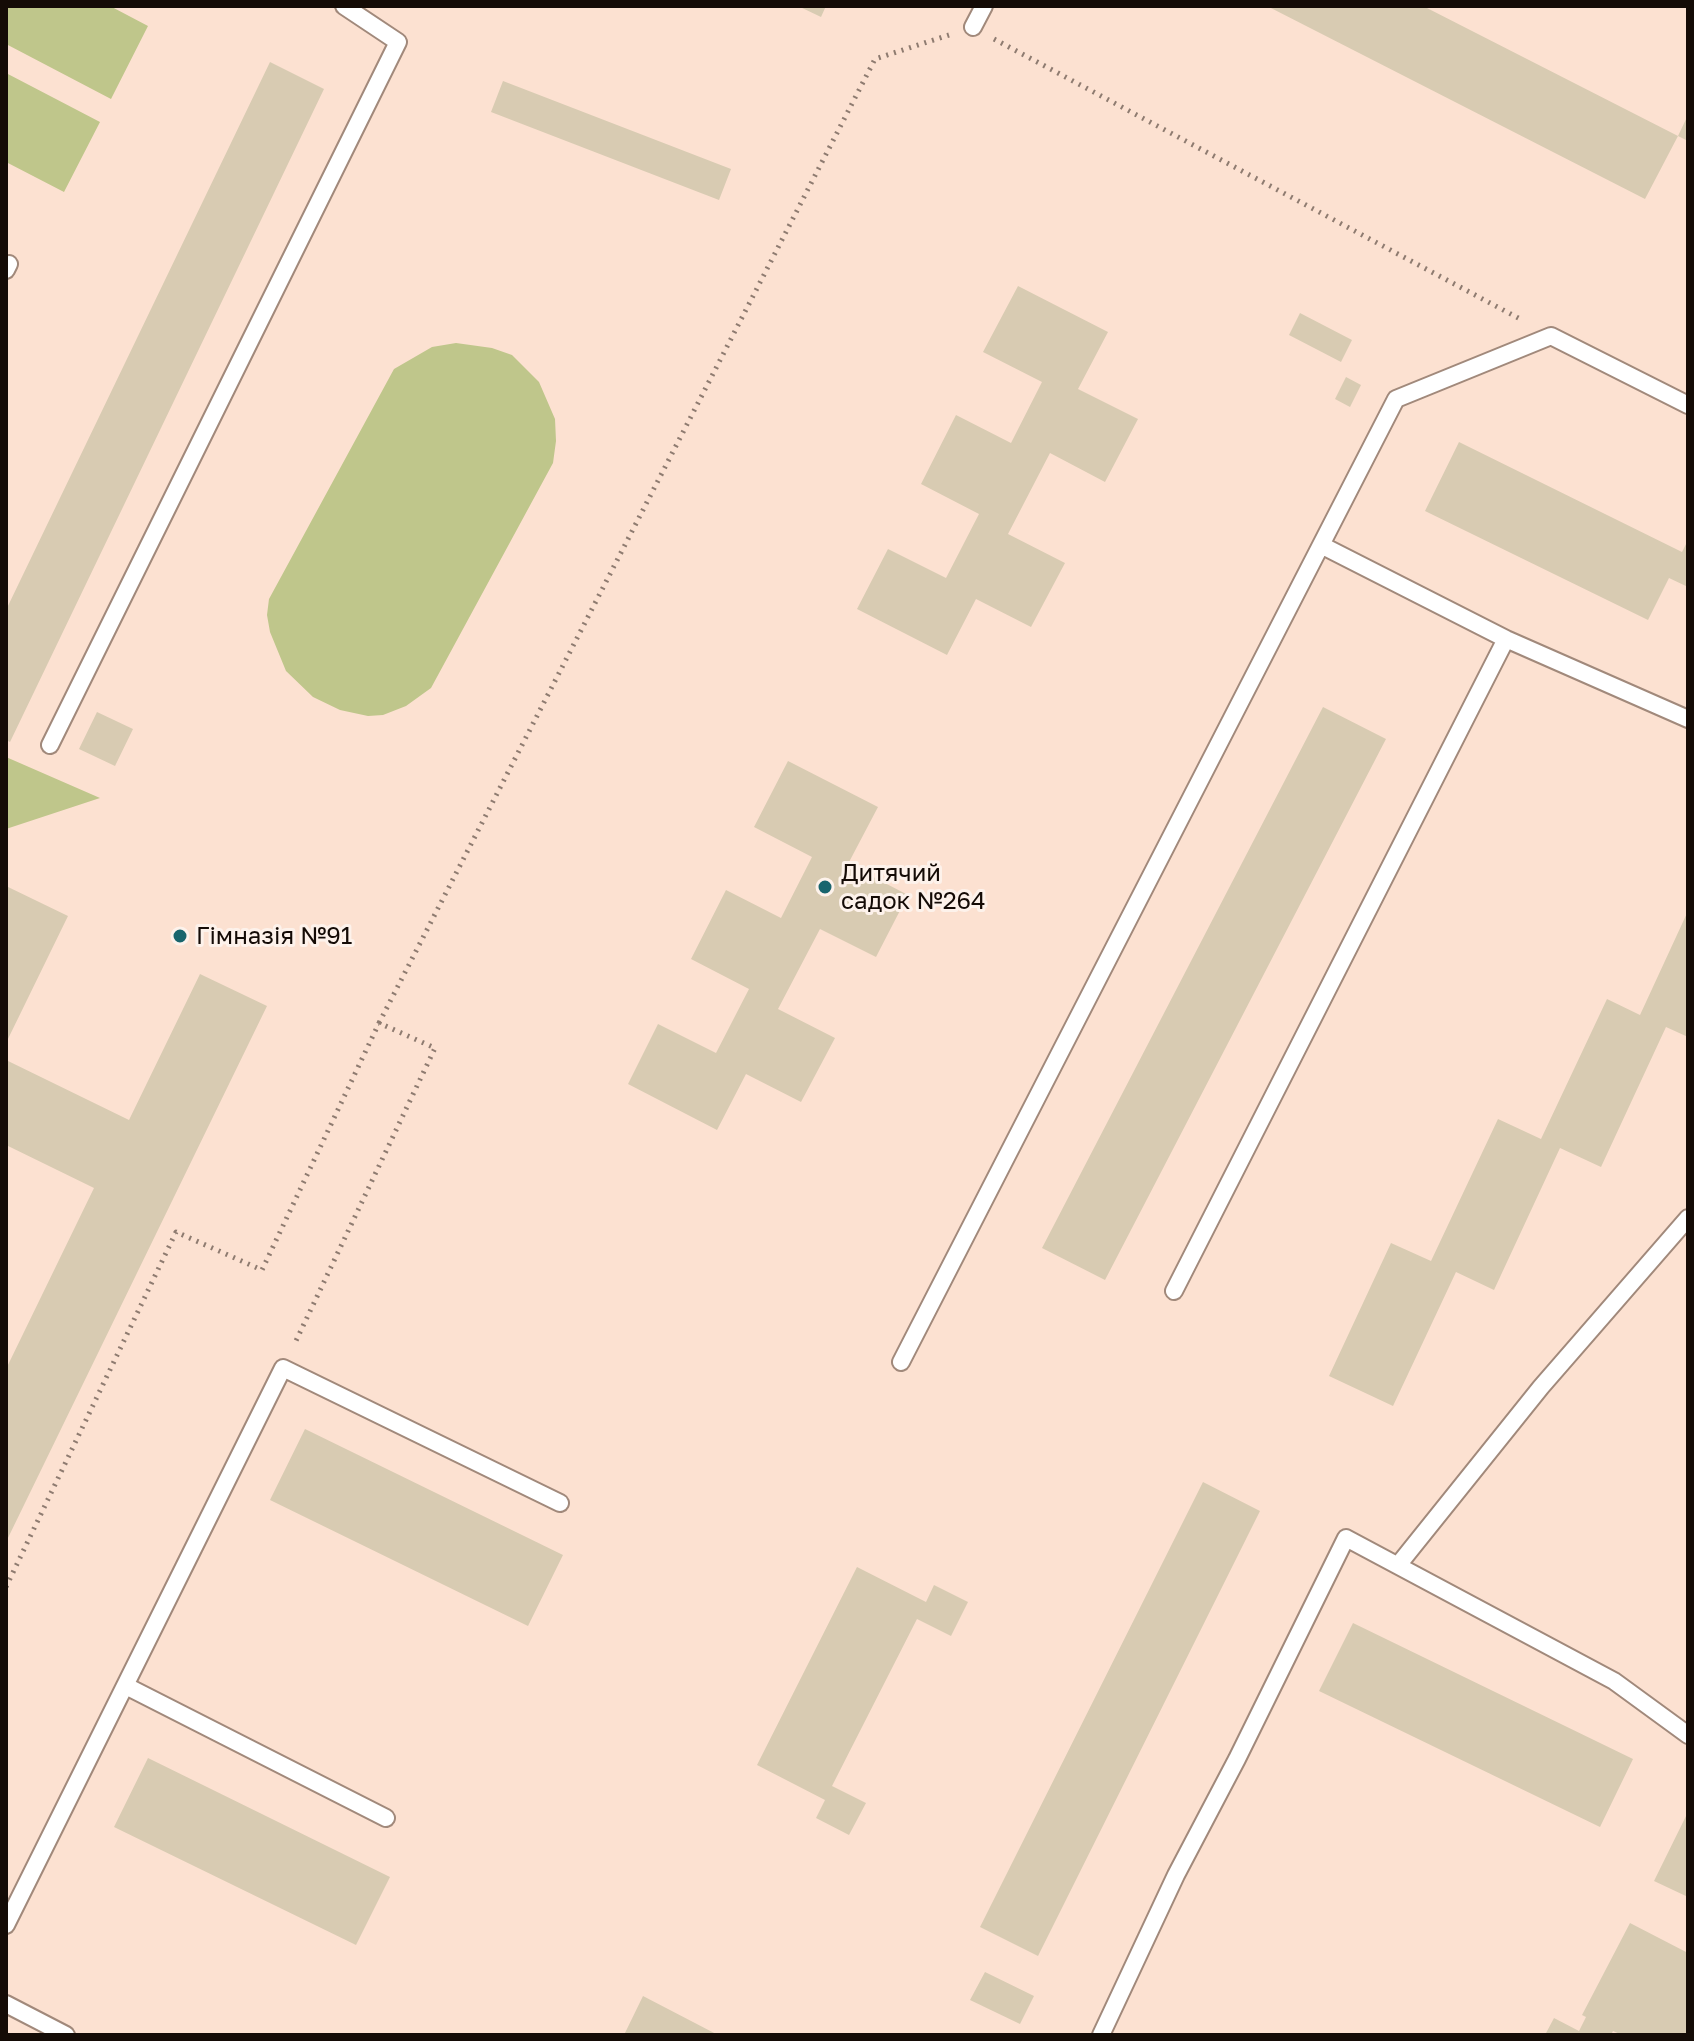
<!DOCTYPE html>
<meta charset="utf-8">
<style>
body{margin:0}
#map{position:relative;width:1694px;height:2041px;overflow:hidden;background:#fce1d1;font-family:"Golos Text",sans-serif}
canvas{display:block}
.frame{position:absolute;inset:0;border:8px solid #140b06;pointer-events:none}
</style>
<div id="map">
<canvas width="1694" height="2041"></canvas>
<div class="frame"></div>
</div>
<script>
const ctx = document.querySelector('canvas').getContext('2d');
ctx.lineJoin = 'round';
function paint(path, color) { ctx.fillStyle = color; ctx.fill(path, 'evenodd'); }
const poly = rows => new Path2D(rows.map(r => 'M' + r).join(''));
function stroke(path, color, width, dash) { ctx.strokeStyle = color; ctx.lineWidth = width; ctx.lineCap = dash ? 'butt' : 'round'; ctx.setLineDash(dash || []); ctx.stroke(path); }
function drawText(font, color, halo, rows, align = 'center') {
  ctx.font = font + ' "Golos Text",sans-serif'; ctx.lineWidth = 6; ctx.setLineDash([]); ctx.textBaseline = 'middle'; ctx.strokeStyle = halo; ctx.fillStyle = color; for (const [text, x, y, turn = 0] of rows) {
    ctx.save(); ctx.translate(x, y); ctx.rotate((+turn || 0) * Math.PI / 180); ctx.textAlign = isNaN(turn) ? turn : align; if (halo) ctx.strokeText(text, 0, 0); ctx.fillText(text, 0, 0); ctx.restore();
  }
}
paint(poly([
 [6,6,110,6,148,26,111,99,6,44],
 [6,73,100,122,64,192,6,162],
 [456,343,492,348,512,355,539,382,555,419,556,441,553,463,431,688,406,706,383,715,368,716,340,710,313,697,286,671,270,632,267,615,269,599,394,369,432,347],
 [6,757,100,798,6,829]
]), '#bfc68b');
paint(poly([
 [798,6,826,6,821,17],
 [1267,6,1423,6,1678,136,1645,199],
 [270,62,324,89,10,742,6,740,6,610],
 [503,81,731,169,719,200,491,112],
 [1688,115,1688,141,1678,136],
 [1018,286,1108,332,1078,389,1138,419,1105,482,1050,453,1008,534,1065,563,1031,627,976,599,947,655,857,609,888,549,946,578,979,514,921,484,956,415,1011,443,1042,382,983,352],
 [1300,313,1352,340,1341,362,1289,335],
 [1346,377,1361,385,1350,407,1335,399],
 [1459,442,1682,552,1688,540,1688,587,1669,578,1648,620,1425,511],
 [1323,707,1386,739,1105,1280,1042,1248],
 [97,712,133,729,115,766,79,749],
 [788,761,878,807,848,864,908,895,876,957,820,929,778,1009,835,1038,801,1102,746,1074,717,1130,628,1084,658,1024,716,1053,749,989,691,959,726,890,781,918,812,857,754,827],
 [6,886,68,916,6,1043],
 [1688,911,1688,1037,1666,1027,1601,1167,1560,1148,1494,1290,1456,1272,1393,1406,1329,1376,1391,1243,1431,1261,1498,1119,1541,1139,1607,999,1640,1015],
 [200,974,267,1006,6,1542,6,1369,94,1188,6,1145,6,1060,129,1120],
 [305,1429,563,1555,528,1626,270,1500],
 [1203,1482,1260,1511,1038,1956,980,1927],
 [857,1567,926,1602,934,1585,968,1602,951,1636,917,1619,832,1786,866,1803,849,1835,816,1818,825,1800,757,1765],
 [1353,1623,1633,1759,1600,1827,1319,1691],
 [148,1758,390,1877,356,1945,114,1827],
 [1688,1812,1688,1897,1654,1881],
 [1630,1923,1688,1953,1688,2035,1622,2035,1613,2031,1611,2035,1545,2035,1554,2018,1579,2031,1586,2017,1582,2015],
 [985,1972,1034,1996,1020,2024,970,2000],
 [643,1996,718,2035,624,2035]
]), '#d8cbb2');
const service = poly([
 [973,27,984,6],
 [6,270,9,264],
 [1321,545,1506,639],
 [50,745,398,42,344,6],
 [1174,1291,1506,639,1688,719],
 [901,1362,1396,399,1551,336,1688,405],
 [1399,1564,1541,1387,1688,1218],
 [126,1686,386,1818],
 [6,1925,283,1368,560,1503],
 [6,2004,66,2035],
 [1101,2035,1176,1875,1237,1759,1346,1538,1614,1681,1688,1735]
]);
stroke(service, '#a1897b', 20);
stroke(poly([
 [994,39,1522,320],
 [379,1023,875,59,949,35],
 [6,1587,176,1232,262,1270,379,1023,435,1048,294,1345]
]), '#8e7b70', 5, [2, 6]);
stroke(service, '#fff', 16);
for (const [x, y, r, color] of [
 [825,887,8,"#18656d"],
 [180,936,8,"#18656d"]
]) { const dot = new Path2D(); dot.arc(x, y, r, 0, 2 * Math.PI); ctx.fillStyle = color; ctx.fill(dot); stroke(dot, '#fdf2eb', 3); }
drawText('24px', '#140b06', '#fdf2eb', [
 ["Дитячий",841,873],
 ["садок №264",841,901],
 ["Гімназія №91",196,936]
], 'left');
</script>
